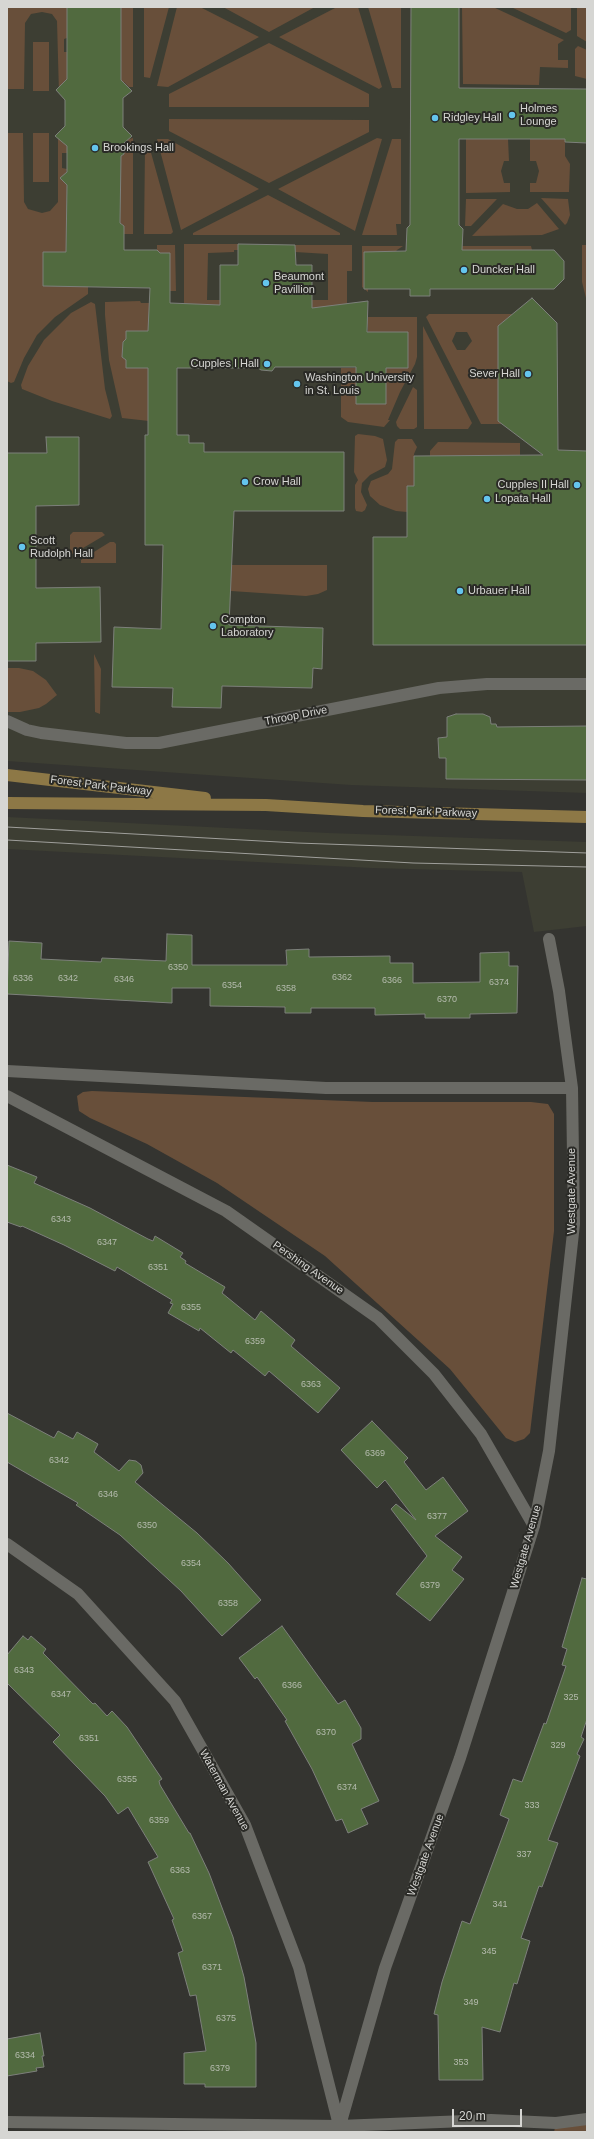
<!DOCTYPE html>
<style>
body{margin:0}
#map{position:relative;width:594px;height:2139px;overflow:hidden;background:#343430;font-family:Helvetica,sans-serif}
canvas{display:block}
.frame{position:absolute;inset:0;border:8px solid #d6d6d3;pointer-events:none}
.scale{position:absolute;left:452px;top:2109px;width:70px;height:18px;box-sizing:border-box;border:2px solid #d6d6d3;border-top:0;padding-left:5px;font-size:12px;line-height:14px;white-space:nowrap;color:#d6d6d3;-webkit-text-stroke:3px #2a2a26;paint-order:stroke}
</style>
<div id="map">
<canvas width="594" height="2139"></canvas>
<div class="frame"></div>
<div class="scale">20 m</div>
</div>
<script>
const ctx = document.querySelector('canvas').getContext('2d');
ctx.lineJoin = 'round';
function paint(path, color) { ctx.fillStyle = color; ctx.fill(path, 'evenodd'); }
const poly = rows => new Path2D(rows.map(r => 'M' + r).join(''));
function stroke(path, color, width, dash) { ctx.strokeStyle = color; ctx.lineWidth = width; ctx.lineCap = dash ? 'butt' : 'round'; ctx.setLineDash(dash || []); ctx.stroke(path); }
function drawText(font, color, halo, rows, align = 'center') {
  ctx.font = font + ' Helvetica,sans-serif'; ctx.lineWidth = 4; ctx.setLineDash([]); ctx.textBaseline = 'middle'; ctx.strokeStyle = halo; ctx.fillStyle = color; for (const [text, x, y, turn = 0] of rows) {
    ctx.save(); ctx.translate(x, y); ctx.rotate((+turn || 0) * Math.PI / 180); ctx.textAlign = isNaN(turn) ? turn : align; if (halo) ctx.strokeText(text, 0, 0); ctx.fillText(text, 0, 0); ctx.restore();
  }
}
paint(poly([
 [7,7,587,7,587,793,351,785,7,761],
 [7,817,328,833,587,842,587,926,534,932,522,872,372,868,7,849]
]), '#3d3e33');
paint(poly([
 [7,7,67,7,67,38,64,39,64,52,67,52,67,82,64,82,59,87,59,94,57,21,52,14,42,12,31,14,25,23,24,89,7,89],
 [121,7,133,7,133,87,129,87,124,82,121,83],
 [144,7,169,7,150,78,144,77],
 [177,7,200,7,259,37,168,87,157,86],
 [223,7,315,7,269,32],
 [337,7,358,7,382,87,379,89,279,37],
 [368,7,401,7,401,88,392,88],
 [462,7,493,7,564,40,558,44,558,60,568,60,568,68,540,67,539,85,463,84],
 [511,7,571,7,571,30,566,33],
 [577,7,587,7,587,42,577,36],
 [33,42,49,42,49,91,33,91],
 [269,43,369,94,369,107,169,107,169,94],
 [578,46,587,50,587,79,575,76,575,49],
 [169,119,369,120,369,132,269,183,169,131],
 [58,132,59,139,67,143,67,153,62,153,62,168,67,169,64,182,67,185,66,252,43,253,43,285,88,286,88,294,55,317,37,335,24,358,14,382,11,383,7,381,7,133,23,133,24,202,28,209,42,213,50,211,58,202],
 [33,133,49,133,49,182,33,182],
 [133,138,133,234,124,234,124,226,120,223,121,156,124,154,124,143,129,139],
 [377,138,382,139,355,231,278,189],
 [157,139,168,139,259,189,181,230],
 [392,139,401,139,401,224,396,224,397,235,362,235],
 [466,139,508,139,509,161,504,161,501,171,504,183,510,183,510,192,466,193],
 [530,139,565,139,565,156,570,164,569,192,530,192,530,183,536,183,539,171,536,161,530,161],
 [145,148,150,149,173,232,171,234,144,234],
 [268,195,340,233,340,235,193,235,193,233],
 [541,198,568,199,570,215,567,223,565,225],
 [466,199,497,199,471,226,465,226],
 [537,203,559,229,542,235,472,236,503,204,517,209,528,209],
 [184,244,238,244,238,250,234,250,234,252,208,253,207,300,328,300,328,254,295,252,295,245,352,245,352,271,347,271,347,304,344,313,184,304],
 [157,245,175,245,176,291,168,291,170,253,160,253,157,250],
 [582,245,587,245,587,302,582,282],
 [362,246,403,246,397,250,368,287,368,292,362,287],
 [452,246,531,246,532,250,452,250],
 [140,301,141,303,149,303,150,331,126,339,123,342,122,357,148,368,149,421,122,418,109,360,105,315,105,302],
 [91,302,95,304,105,389,112,416,110,419,52,401,22,389,21,385,28,366,44,340,71,313],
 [429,314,524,314,524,322,502,322,502,332,498,332,498,415,502,415,501,424,481,424,426,317],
 [456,332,467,332,472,341,465,350,457,350,452,341],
 [367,317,417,317,417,357,415,364,400,392,388,420,390,420,384,427,348,422,341,417,341,368,356,368,356,404,386,404,386,368,408,368,408,332,368,332],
 [423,326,472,423,468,429,424,429],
 [413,387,417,390,417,427,414,429,400,429,397,426,396,422],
 [358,434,375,436,383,439,387,460,385,467,370,475,362,483,361,492,367,505,365,510,362,512,356,511,355,508,355,485,358,480,354,472,355,436],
 [398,439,412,439,417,447,414,454,414,486,407,486,407,512,396,511,380,505,370,496,368,489,371,481,388,474,392,469,395,442],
 [438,442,520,443,520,455,430,456,430,451],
 [73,532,102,532,105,535,73,554,70,552,70,535],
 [110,542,114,542,116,544,116,563,81,563,81,560],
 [231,565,327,565,327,590,318,594,306,596,231,591],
 [94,654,101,669,100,714,95,712],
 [7,668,19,668,33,671,46,680,57,695,46,704,39,708,20,712,7,712],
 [92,1091,373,1102,531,1102,548,1104,554,1114,554,1231,530,1433,524,1439,515,1442,506,1438,450,1369,325,1256,217,1183,147,1144,90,1118,79,1111,77,1096,83,1092],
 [587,2119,587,2132,554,2132,556,2123]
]), '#684f3a');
const building = poly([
 [67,7,121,7,121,80,132,91,123,98,123,127,132,136,124,143,124,154,121,156,120,223,124,226,124,250,157,250,160,253,170,253,170,303,220,305,220,265,238,265,238,244,295,245,296,265,312,265,312,308,368,301,367,332,408,332,408,368,386,368,386,404,356,404,356,367,275,367,272,371,261,370,258,368,177,368,177,435,189,435,189,443,204,443,204,452,344,452,344,511,234,511,229,625,323,628,322,669,313,668,312,688,222,686,221,708,172,707,173,688,112,687,114,627,161,629,163,545,145,545,145,435,148,435,148,368,126,368,126,360,122,357,123,342,126,339,126,331,148,331,150,288,43,286,43,252,66,252,67,185,60,178,67,172,67,146,55,136,65,126,65,100,56,90,67,79,67,7],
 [411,7,459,7,459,88,587,89,587,143,565,142,565,139,459,139,459,225,463,229,462,250,554,250,564,261,564,279,554,289,430,289,430,296,410,296,410,289,364,289,364,252,406,251,407,228,410,225,411,7],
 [532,298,557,323,558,450,587,451,587,645,373,645,373,537,407,537,407,486,414,486,414,456,543,455,498,421,498,326,532,298],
 [46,437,79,437,79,505,36,506,36,588,100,587,101,642,36,643,36,661,7,661,7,453,47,453,46,437],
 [456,714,483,714,490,717,491,724,496,724,497,727,587,726,587,780,446,779,446,758,439,758,438,738,447,737,447,717,456,714],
 [167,934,192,935,192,965,287,965,286,950,309,949,309,957,390,956,390,963,413,963,413,983,480,982,480,953,509,952,509,966,518,966,517,1013,470,1014,470,1018,425,1018,425,1014,375,1015,375,1008,311,1008,311,1013,285,1013,285,1007,210,1006,210,988,172,988,172,1003,7,994,9,941,42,943,41,959,101,962,102,958,166,961,167,934],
 [7,1165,37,1177,34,1183,90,1208,148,1239,153,1241,155,1236,183,1253,180,1257,186,1261,185,1263,225,1287,222,1293,255,1320,261,1311,295,1340,291,1346,340,1388,318,1413,269,1371,265,1376,233,1350,231,1353,200,1328,199,1331,168,1313,173,1304,170,1303,172,1300,117,1267,115,1271,64,1245,22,1226,21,1227,7,1222,7,1165],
 [7,1413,54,1438,58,1431,73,1439,77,1432,98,1444,94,1452,119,1471,129,1460,136,1461,141,1465,143,1473,135,1482,197,1533,228,1563,261,1600,222,1636,181,1591,120,1535,76,1505,78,1503,7,1462,7,1413],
 [372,1421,408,1458,404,1462,426,1490,443,1477,468,1511,435,1536,462,1557,452,1570,464,1579,430,1621,396,1594,427,1556,391,1509,396,1504,416,1520,385,1480,377,1488,341,1450,372,1421],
 [582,1578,587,1579,587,1719,581,1737,584,1739,577,1754,580,1756,548,1840,558,1843,542,1887,539,1886,521,1938,530,1941,517,1984,514,1983,500,2032,482,2027,483,2080,439,2080,438,2015,434,2014,442,1982,462,1921,470,1924,509,1819,500,1815,513,1779,522,1782,544,1723,546,1724,566,1666,562,1665,567,1649,562,1647,582,1578],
 [282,1626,338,1704,345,1700,361,1728,361,1739,352,1744,379,1801,361,1809,368,1824,348,1833,342,1819,336,1821,312,1769,285,1721,287,1720,257,1677,255,1679,239,1658,282,1626],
 [23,1636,28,1640,31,1636,46,1649,43,1653,93,1704,95,1703,107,1716,112,1711,127,1727,162,1779,159,1781,160,1785,189,1833,190,1833,209,1873,233,1937,244,1977,256,2043,256,2087,205,2087,205,2084,184,2084,184,2053,206,2051,196,1995,190,1996,178,1953,183,1951,172,1920,174,1919,148,1862,158,1857,128,1807,118,1814,105,1796,53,1742,60,1735,7,1683,7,1655,23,1636],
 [40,2033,44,2056,42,2056,44,2067,36,2068,37,2071,7,2076,7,2039,40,2033]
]);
paint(building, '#516a3f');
stroke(building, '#7d807b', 1);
stroke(poly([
 [7,721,27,730,41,733,126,743,159,743,439,688,487,684,587,684],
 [7,1071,326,1088,572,1088],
 [7,1096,226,1211,378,1318,434,1374,481,1434,534,1526],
 [7,1544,78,1594,175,1701,245,1825,299,1967,339,2125],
 [7,2122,339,2126,491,2120,556,2123,587,2119],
 [338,2132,385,1968,460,1758,534,1526,549,1451,574,1224,572,1088,559,991,549,939]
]), '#6a6a65', 12);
stroke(poly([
 [7,775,205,798],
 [7,803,266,805,363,811,587,817]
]), '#8d7846', 12);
stroke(poly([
 [7,827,297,843,587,853],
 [7,840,413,863,587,867]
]), '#9f9f9b', 1);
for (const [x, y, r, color] of [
 [512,115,4,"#64c5ee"],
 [435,118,4,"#64c5ee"],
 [95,148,4,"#64c5ee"],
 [464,270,4,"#64c5ee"],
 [266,283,4,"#64c5ee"],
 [267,364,4,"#64c5ee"],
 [528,374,4,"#64c5ee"],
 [297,384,4,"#64c5ee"],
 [245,482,4,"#64c5ee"],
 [577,485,4,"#64c5ee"],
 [487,499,4,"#64c5ee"],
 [22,547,4,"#64c5ee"],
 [460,591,4,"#64c5ee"],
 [213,626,4,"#64c5ee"]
]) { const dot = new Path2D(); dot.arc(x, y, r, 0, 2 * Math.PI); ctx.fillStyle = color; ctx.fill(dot); stroke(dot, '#2a2a26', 1.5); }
drawText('9px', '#b5bbae', null, [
 ["6350",178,968],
 ["6362",342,978],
 ["6336",23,979],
 ["6342",68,979],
 ["6346",124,980],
 ["6366",392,981],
 ["6374",499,983],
 ["6354",232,986],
 ["6358",286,989],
 ["6370",447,1000],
 ["6343",61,1220],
 ["6347",107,1243],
 ["6351",158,1268],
 ["6355",191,1308],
 ["6359",255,1342],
 ["6363",311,1385],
 ["6369",375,1454],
 ["6342",59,1461],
 ["6346",108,1495],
 ["6377",437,1517],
 ["6350",147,1526],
 ["6354",191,1564],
 ["6379",430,1586],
 ["6358",228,1604],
 ["6343",24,1671],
 ["6366",292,1686],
 ["6347",61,1695],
 ["325",571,1698],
 ["6370",326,1733],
 ["6351",89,1739],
 ["329",558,1746],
 ["6355",127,1780],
 ["6374",347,1788],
 ["333",532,1806],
 ["6359",159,1821],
 ["337",524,1855],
 ["6363",180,1871],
 ["341",500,1905],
 ["6367",202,1917],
 ["345",489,1952],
 ["6371",212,1968],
 ["349",471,2003],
 ["6375",226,2019],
 ["6334",25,2056],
 ["353",461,2063],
 ["6379",220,2069]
]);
drawText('11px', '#d6d6d3', '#2a2a26', [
 ["Holmes",520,109],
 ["Lounge",520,122],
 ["Ridgley Hall",443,118],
 ["Brookings Hall",103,148],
 ["Duncker Hall",472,270],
 ["Beaumont",274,277],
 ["Pavillion",274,290],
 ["Cupples I Hall",259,364,"right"],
 ["Sever Hall",520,374,"right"],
 ["Washington University",305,378],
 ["in St. Louis",305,391],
 ["Crow Hall",253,482],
 ["Cupples II Hall",569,485,"right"],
 ["Lopata Hall",495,499],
 ["Scott",30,541],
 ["Rudolph Hall",30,554],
 ["Urbauer Hall",468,591],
 ["Compton",221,620],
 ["Laboratory",221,633]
], 'left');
drawText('11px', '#d6d6d3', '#2a2a26', [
 ["Throop Drive",296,716,-11],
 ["Forest Park Parkway",101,786,7],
 ["Forest Park Parkway",426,812,2],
 ["Westgate Avenue",572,1191,-90],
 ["Pershing Avenue",308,1268,35],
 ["Westgate Avenue",526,1547,-74],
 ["Waterman Avenue",224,1790,61],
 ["Westgate Avenue",426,1855,-70]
]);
</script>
